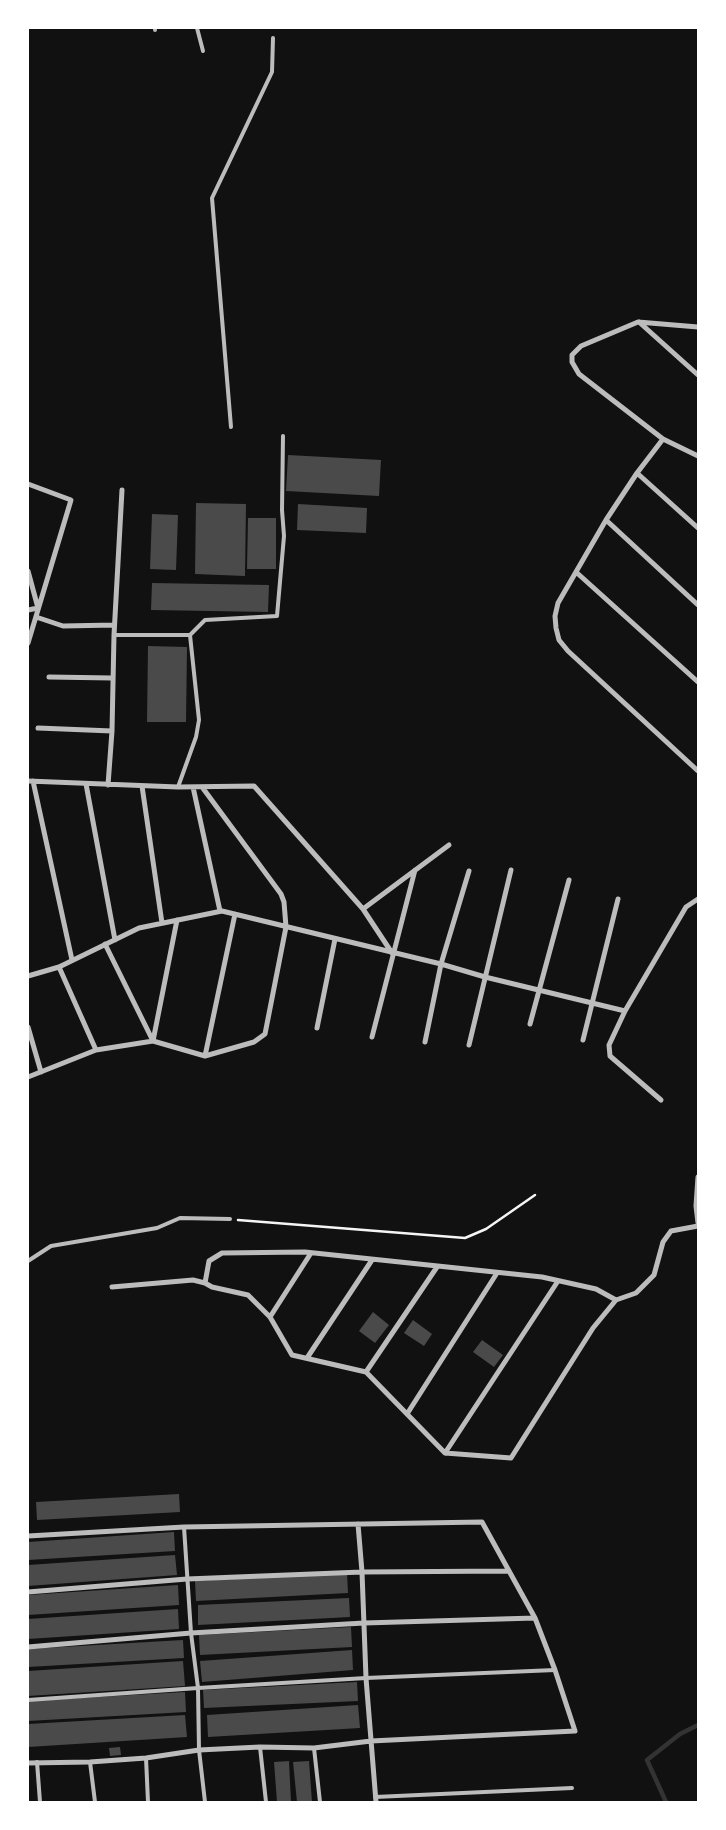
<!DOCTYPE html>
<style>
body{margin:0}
#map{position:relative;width:726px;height:1830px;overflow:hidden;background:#111;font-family:Signika,sans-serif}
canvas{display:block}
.frame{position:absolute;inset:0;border:29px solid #fff;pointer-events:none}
</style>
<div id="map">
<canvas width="726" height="1830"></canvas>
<div class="frame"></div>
</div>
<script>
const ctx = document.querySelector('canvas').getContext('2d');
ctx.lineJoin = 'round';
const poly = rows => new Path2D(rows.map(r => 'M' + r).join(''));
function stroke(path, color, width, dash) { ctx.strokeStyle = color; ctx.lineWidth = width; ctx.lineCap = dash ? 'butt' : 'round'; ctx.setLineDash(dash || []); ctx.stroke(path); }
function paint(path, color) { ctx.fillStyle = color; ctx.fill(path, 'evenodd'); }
stroke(poly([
 [666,1802,647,1760,680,1734,698,1725]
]), '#333', 4.5);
paint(poly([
 [288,455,381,460,379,496,286,491],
 [196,503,246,504,245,576,195,574],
 [298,504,367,508,366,533,297,530],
 [152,514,178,515,176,570,150,569],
 [248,518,276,518,276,569,247,569],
 [152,583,269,585,268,612,151,610],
 [148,646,187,647,186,722,147,722],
 [373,1312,389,1325,375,1343,359,1331],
 [413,1320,432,1334,424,1346,404,1333],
 [482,1340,503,1355,494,1367,473,1352],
 [179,1494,180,1512,37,1520,36,1502],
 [174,1532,175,1551,28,1560,28,1542],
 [175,1555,177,1575,28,1586,28,1565],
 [347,1573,348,1593,196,1601,195,1581],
 [178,1585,179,1605,28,1615,28,1595],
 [349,1598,350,1617,198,1625,198,1605],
 [178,1609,179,1629,28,1639,28,1619],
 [351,1627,352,1647,200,1655,199,1635],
 [183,1640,184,1658,28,1667,28,1649],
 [352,1650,353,1670,202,1682,200,1661],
 [183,1661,185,1686,28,1696,28,1671],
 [357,1682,358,1701,204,1708,203,1690],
 [185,1692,186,1712,28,1721,28,1701],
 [358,1705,360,1728,208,1737,207,1715],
 [185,1715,187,1737,28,1747,28,1724],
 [120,1747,121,1755,110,1756,109,1748],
 [289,1761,291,1802,277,1802,274,1762],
 [309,1761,312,1802,297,1802,293,1762]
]), '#4a4a4a');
stroke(poly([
 [238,1220,465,1238,486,1229,535,1195]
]), '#f5f5f5', 2.5);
stroke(poly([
 [155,28,155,30],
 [197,28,203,51],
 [231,427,212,198,272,72,273,38],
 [114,635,190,635,199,720,196,737,178,787],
 [190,635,205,620,277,616,284,536,282,510,283,436],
 [28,1261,51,1246,157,1228,180,1218,230,1219],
 [184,1527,191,1633,198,1688,199,1750,205,1802],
 [28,1700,198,1688,366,1678,555,1670],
 [260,1747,266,1802],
 [314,1748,320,1802],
 [146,1758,148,1802],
 [37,1762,40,1802],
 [90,1762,95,1802],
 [375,1797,572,1788]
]), '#bcbcbc', 4);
stroke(poly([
 [639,322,698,375],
 [698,327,638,322,581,346,572,355,572,362,579,374,663,439,698,456],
 [663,439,637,473,606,520,558,603,555,616,556,628,559,640,568,651,698,771],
 [637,473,698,528],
 [28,484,71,500,28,643],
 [606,520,698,605],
 [28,571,38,608,28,610],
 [576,572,698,682],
 [36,617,63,626,114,625],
 [49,677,112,678],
 [38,728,112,731],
 [28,781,178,787,254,786,363,909,392,953],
 [33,781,72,960],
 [86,784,115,940],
 [108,785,112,731,114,635,122,490],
 [142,786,162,923],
 [193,787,220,911],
 [363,909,449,845],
 [105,944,153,1041,205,1056,254,1042,265,1034,286,927,284,902,281,894,202,787],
 [59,967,96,1050],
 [28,976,59,967,139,928,222,911,441,964,485,977,625,1011],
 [530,1024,569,880],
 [28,1027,41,1072],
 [317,1028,335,939],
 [372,1037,415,870],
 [583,1040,618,899],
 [425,1042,441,964,469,871],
 [469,1045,511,870],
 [205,1056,235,914],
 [28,1077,96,1050,153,1041,177,920],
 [661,1100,610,1056,609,1045,625,1011,686,907,698,899],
 [698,1177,696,1206,698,1223],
 [205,1283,209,1261,222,1253,305,1252,542,1277,596,1289,616,1300],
 [112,1287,193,1280,205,1283,212,1287,248,1295,270,1317,292,1355,366,1372,445,1453,511,1458,593,1328,616,1300,636,1293,654,1275,663,1242,671,1231,698,1226],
 [270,1317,311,1253],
 [307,1358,372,1260],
 [366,1372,437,1267],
 [407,1414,497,1273],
 [445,1453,558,1281],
 [358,1524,362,1572,366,1678,376,1802],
 [28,1536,184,1527,482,1522,535,1618,555,1670,575,1731,371,1741,314,1748,260,1747,199,1750,146,1758,90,1762,28,1763],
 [28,1592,187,1579,362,1572,509,1571],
 [28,1647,191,1633,364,1623,535,1618]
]), '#bcbcbc', 5);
</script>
